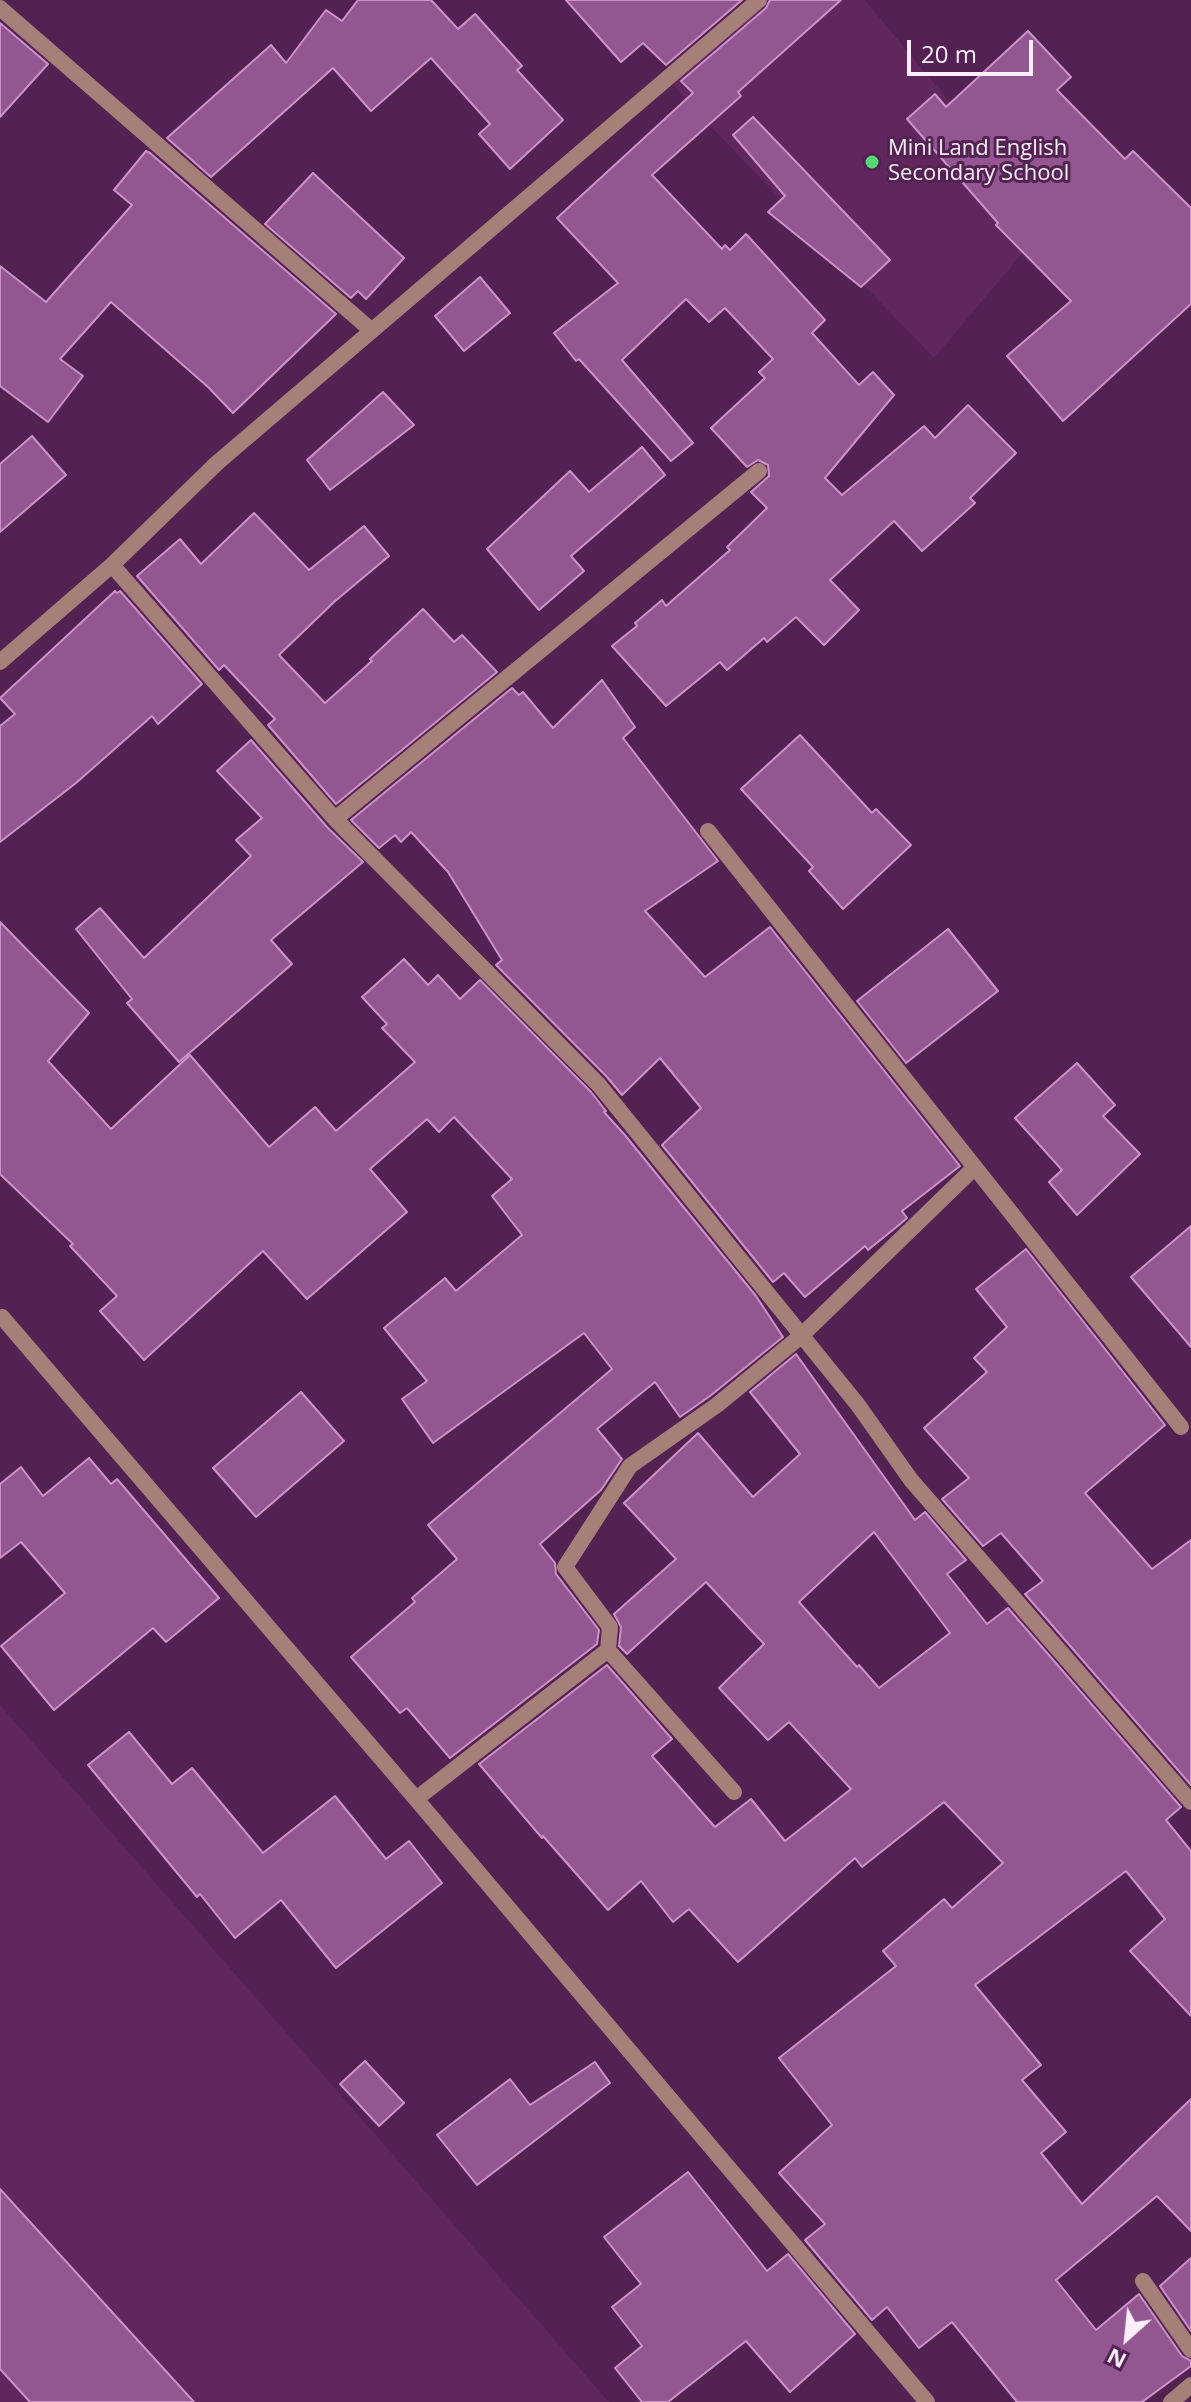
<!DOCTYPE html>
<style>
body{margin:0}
#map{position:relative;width:1191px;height:2402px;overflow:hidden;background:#542153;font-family:"Open Sans",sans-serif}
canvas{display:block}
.north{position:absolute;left:1087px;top:2298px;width:80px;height:80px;-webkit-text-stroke:6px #542153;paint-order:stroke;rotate:207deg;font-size:22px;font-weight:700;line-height:32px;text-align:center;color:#fbeffa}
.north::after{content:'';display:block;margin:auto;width:28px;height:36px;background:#fbeffa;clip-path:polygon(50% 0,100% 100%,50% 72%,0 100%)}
.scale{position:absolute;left:907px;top:40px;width:126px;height:36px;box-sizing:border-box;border:4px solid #fbeffa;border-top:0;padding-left:10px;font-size:24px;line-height:28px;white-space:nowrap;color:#fbeffa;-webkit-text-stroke:6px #542153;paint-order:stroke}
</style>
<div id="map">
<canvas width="1191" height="2402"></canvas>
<div class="north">N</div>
<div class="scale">20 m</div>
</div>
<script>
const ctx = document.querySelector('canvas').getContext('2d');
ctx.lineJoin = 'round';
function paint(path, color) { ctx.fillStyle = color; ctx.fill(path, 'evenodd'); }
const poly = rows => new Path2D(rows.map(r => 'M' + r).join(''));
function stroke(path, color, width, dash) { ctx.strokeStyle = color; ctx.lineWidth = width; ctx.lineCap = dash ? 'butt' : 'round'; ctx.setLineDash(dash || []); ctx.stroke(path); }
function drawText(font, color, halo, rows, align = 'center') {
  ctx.font = font + ' "Open Sans",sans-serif'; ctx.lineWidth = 6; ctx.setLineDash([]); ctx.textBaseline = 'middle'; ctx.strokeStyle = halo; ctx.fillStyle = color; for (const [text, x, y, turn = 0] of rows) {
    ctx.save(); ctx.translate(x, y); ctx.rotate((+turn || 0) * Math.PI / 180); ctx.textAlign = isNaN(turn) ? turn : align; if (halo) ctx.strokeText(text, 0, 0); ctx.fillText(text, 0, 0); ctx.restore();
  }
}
paint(poly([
 [768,0,865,0,1049,222,934,358,693,108,673,85],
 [0,1705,609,2402,0,2402]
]), '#60275f');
const building = poly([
 [358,0,431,0,458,29,475,14,522,66,517,70,563,120,510,169,479,134,490,124,431,58,371,111,333,68,211,177,167,138,271,45,286,63,326,10,342,21,358,0],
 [566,0,742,0,666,65,643,43,621,62,566,0],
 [770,0,841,0,738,92,741,96,652,175,722,249,725,245,730,250,746,234,825,320,812,333,859,385,873,372,894,395,825,478,842,495,924,426,935,438,968,405,1016,453,970,498,975,503,922,551,894,521,830,580,859,610,824,645,796,617,767,642,764,638,727,670,720,662,666,706,612,646,637,626,635,623,662,600,666,606,730,550,727,547,767,508,751,492,769,476,768,465,758,460,747,467,711,428,765,378,759,372,773,359,725,308,709,322,686,299,622,360,693,443,671,461,579,359,576,361,554,333,618,283,557,218,693,93,681,81,766,8,770,0],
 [0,23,48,64,0,117,0,23],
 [1028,31,1071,77,1057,90,1125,159,1133,151,1191,208,1191,304,1063,421,1007,356,1071,301,996,225,998,223,907,119,935,94,946,107,1028,31],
 [753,117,890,260,861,287,768,212,785,196,733,135,753,117],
 [146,151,150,153,336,314,233,413,208,387,111,302,60,359,83,376,48,422,0,386,0,266,46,302,132,205,114,190,146,151],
 [313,173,404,258,366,299,358,291,351,298,265,224,313,173],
 [480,277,510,313,464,351,435,316,480,277],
 [383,392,414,425,330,490,307,460,383,392],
 [32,436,66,475,0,532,0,464,32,436],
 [642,447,665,475,571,556,584,571,539,610,487,549,570,471,589,492,642,447],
 [254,513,309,570,364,526,389,556,334,602,279,655,325,703,372,661,370,659,423,609,454,642,462,635,497,672,336,804,268,725,275,719,224,665,219,670,137,576,180,539,201,564,254,513],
 [115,591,117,593,120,591,202,684,158,724,152,716,76,783,0,842,0,726,15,714,0,698,115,591],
 [602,680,635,727,623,738,718,861,645,911,705,977,770,927,960,1166,902,1211,907,1218,899,1225,868,1250,865,1246,805,1297,784,1273,773,1282,662,1145,701,1108,660,1058,622,1095,607,1077,496,965,502,960,448,872,411,832,401,842,395,835,379,848,351,820,512,688,519,695,523,692,553,728,602,680],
 [800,735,872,813,876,809,911,845,843,909,809,871,813,867,741,789,800,735],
 [251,740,327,827,363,862,271,940,292,964,179,1062,127,1003,132,999,76,929,100,908,144,958,251,856,236,840,262,818,217,771,251,740],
 [0,922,89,1013,48,1061,111,1129,190,1055,269,1147,315,1107,336,1131,415,1062,382,1028,387,1024,362,997,404,959,428,985,438,975,460,999,480,980,591,1092,606,1111,604,1112,624,1134,756,1296,783,1337,710,1396,680,1417,655,1382,597,1429,622,1459,601,1490,540,1544,555,1563,556,1574,599,1630,597,1644,450,1758,407,1708,400,1713,351,1657,415,1602,412,1598,457,1559,428,1525,612,1369,584,1333,433,1443,402,1399,427,1381,384,1328,445,1278,456,1291,522,1235,492,1196,512,1179,454,1117,439,1132,427,1119,370,1169,407,1212,307,1299,263,1251,144,1360,100,1311,117,1296,70,1246,73,1244,0,1174,0,922],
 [948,929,998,991,906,1063,857,1001,948,929],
 [1077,1063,1115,1105,1103,1116,1140,1154,1077,1215,1049,1182,1062,1170,1015,1118,1077,1063],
 [1191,1226,1191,1347,1131,1277,1191,1226],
 [1026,1249,1165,1425,1085,1493,1152,1569,1191,1540,1191,1785,1025,1594,1043,1581,1001,1533,983,1546,942,1499,969,1478,924,1428,987,1372,974,1358,1007,1327,976,1289,1026,1249],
 [796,1354,915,1520,925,1512,966,1560,947,1574,987,1624,1008,1608,1181,1807,1166,1820,1191,1851,1191,2016,1130,1951,1165,1919,1126,1871,975,1985,1041,2065,1022,2080,1066,2132,1041,2153,1082,2204,1191,2099,1191,2231,1157,2196,1056,2280,1096,2330,1139,2294,1182,2356,1191,2361,1191,2366,1142,2402,1017,2402,952,2322,919,2348,887,2307,872,2320,805,2240,825,2224,779,2173,832,2125,779,2058,896,1966,883,1951,944,1899,952,1908,1003,1863,944,1802,862,1867,855,1858,738,1962,689,1909,673,1922,641,1881,608,1910,543,1836,542,1838,479,1764,607,1665,672,1739,652,1756,715,1827,751,1799,785,1841,851,1789,789,1722,768,1740,719,1688,764,1644,706,1582,627,1654,619,1646,621,1627,614,1614,676,1559,624,1503,698,1433,753,1497,800,1454,750,1392,796,1354],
 [874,1532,950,1633,879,1688,859,1665,857,1667,799,1602,874,1532],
 [301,1392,344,1441,256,1517,213,1468,301,1392],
 [89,1458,111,1484,117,1479,219,1598,166,1642,153,1628,54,1710,1,1646,65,1593,21,1542,0,1558,0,1484,21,1467,43,1496,89,1458],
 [129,1732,172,1784,192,1768,263,1853,335,1796,386,1859,409,1841,442,1883,336,1968,281,1900,235,1938,200,1894,197,1897,88,1765,129,1732],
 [365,2061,404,2103,379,2126,340,2084,365,2061],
 [595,2062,610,2083,477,2185,437,2135,510,2079,530,2105,595,2062],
 [688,2172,767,2271,788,2254,855,2334,790,2392,746,2341,668,2402,642,2402,615,2368,642,2346,612,2307,641,2284,604,2237,688,2172],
 [0,2189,194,2402,30,2402,0,2369,0,2189],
 [1191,2258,1191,2331,1160,2286,1191,2258]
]);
paint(building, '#925690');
stroke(building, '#ce92cb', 2);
stroke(poly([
 [0,8,371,330],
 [112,565,335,819,599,1085,858,1405,911,1480,1191,1802],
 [0,662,112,565,217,463,759,0],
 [335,819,759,471],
 [708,831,1181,1427],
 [2,1317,416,1799,927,2402],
 [734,1792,608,1650,610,1627,565,1567,630,1466,717,1405,801,1336,975,1167],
 [416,1799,608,1650],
 [1143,2281,1191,2350],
 [1171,2402,1191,2385]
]), '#a67f79', 16);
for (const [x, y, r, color] of [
 [872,162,8,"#54d672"]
]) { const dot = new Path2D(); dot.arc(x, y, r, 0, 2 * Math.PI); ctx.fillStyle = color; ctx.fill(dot); stroke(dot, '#542153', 3); }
drawText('22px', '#fbeffa', '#542153', [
 ["Mini Land English",888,149],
 ["Secondary School",888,174]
], 'left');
</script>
